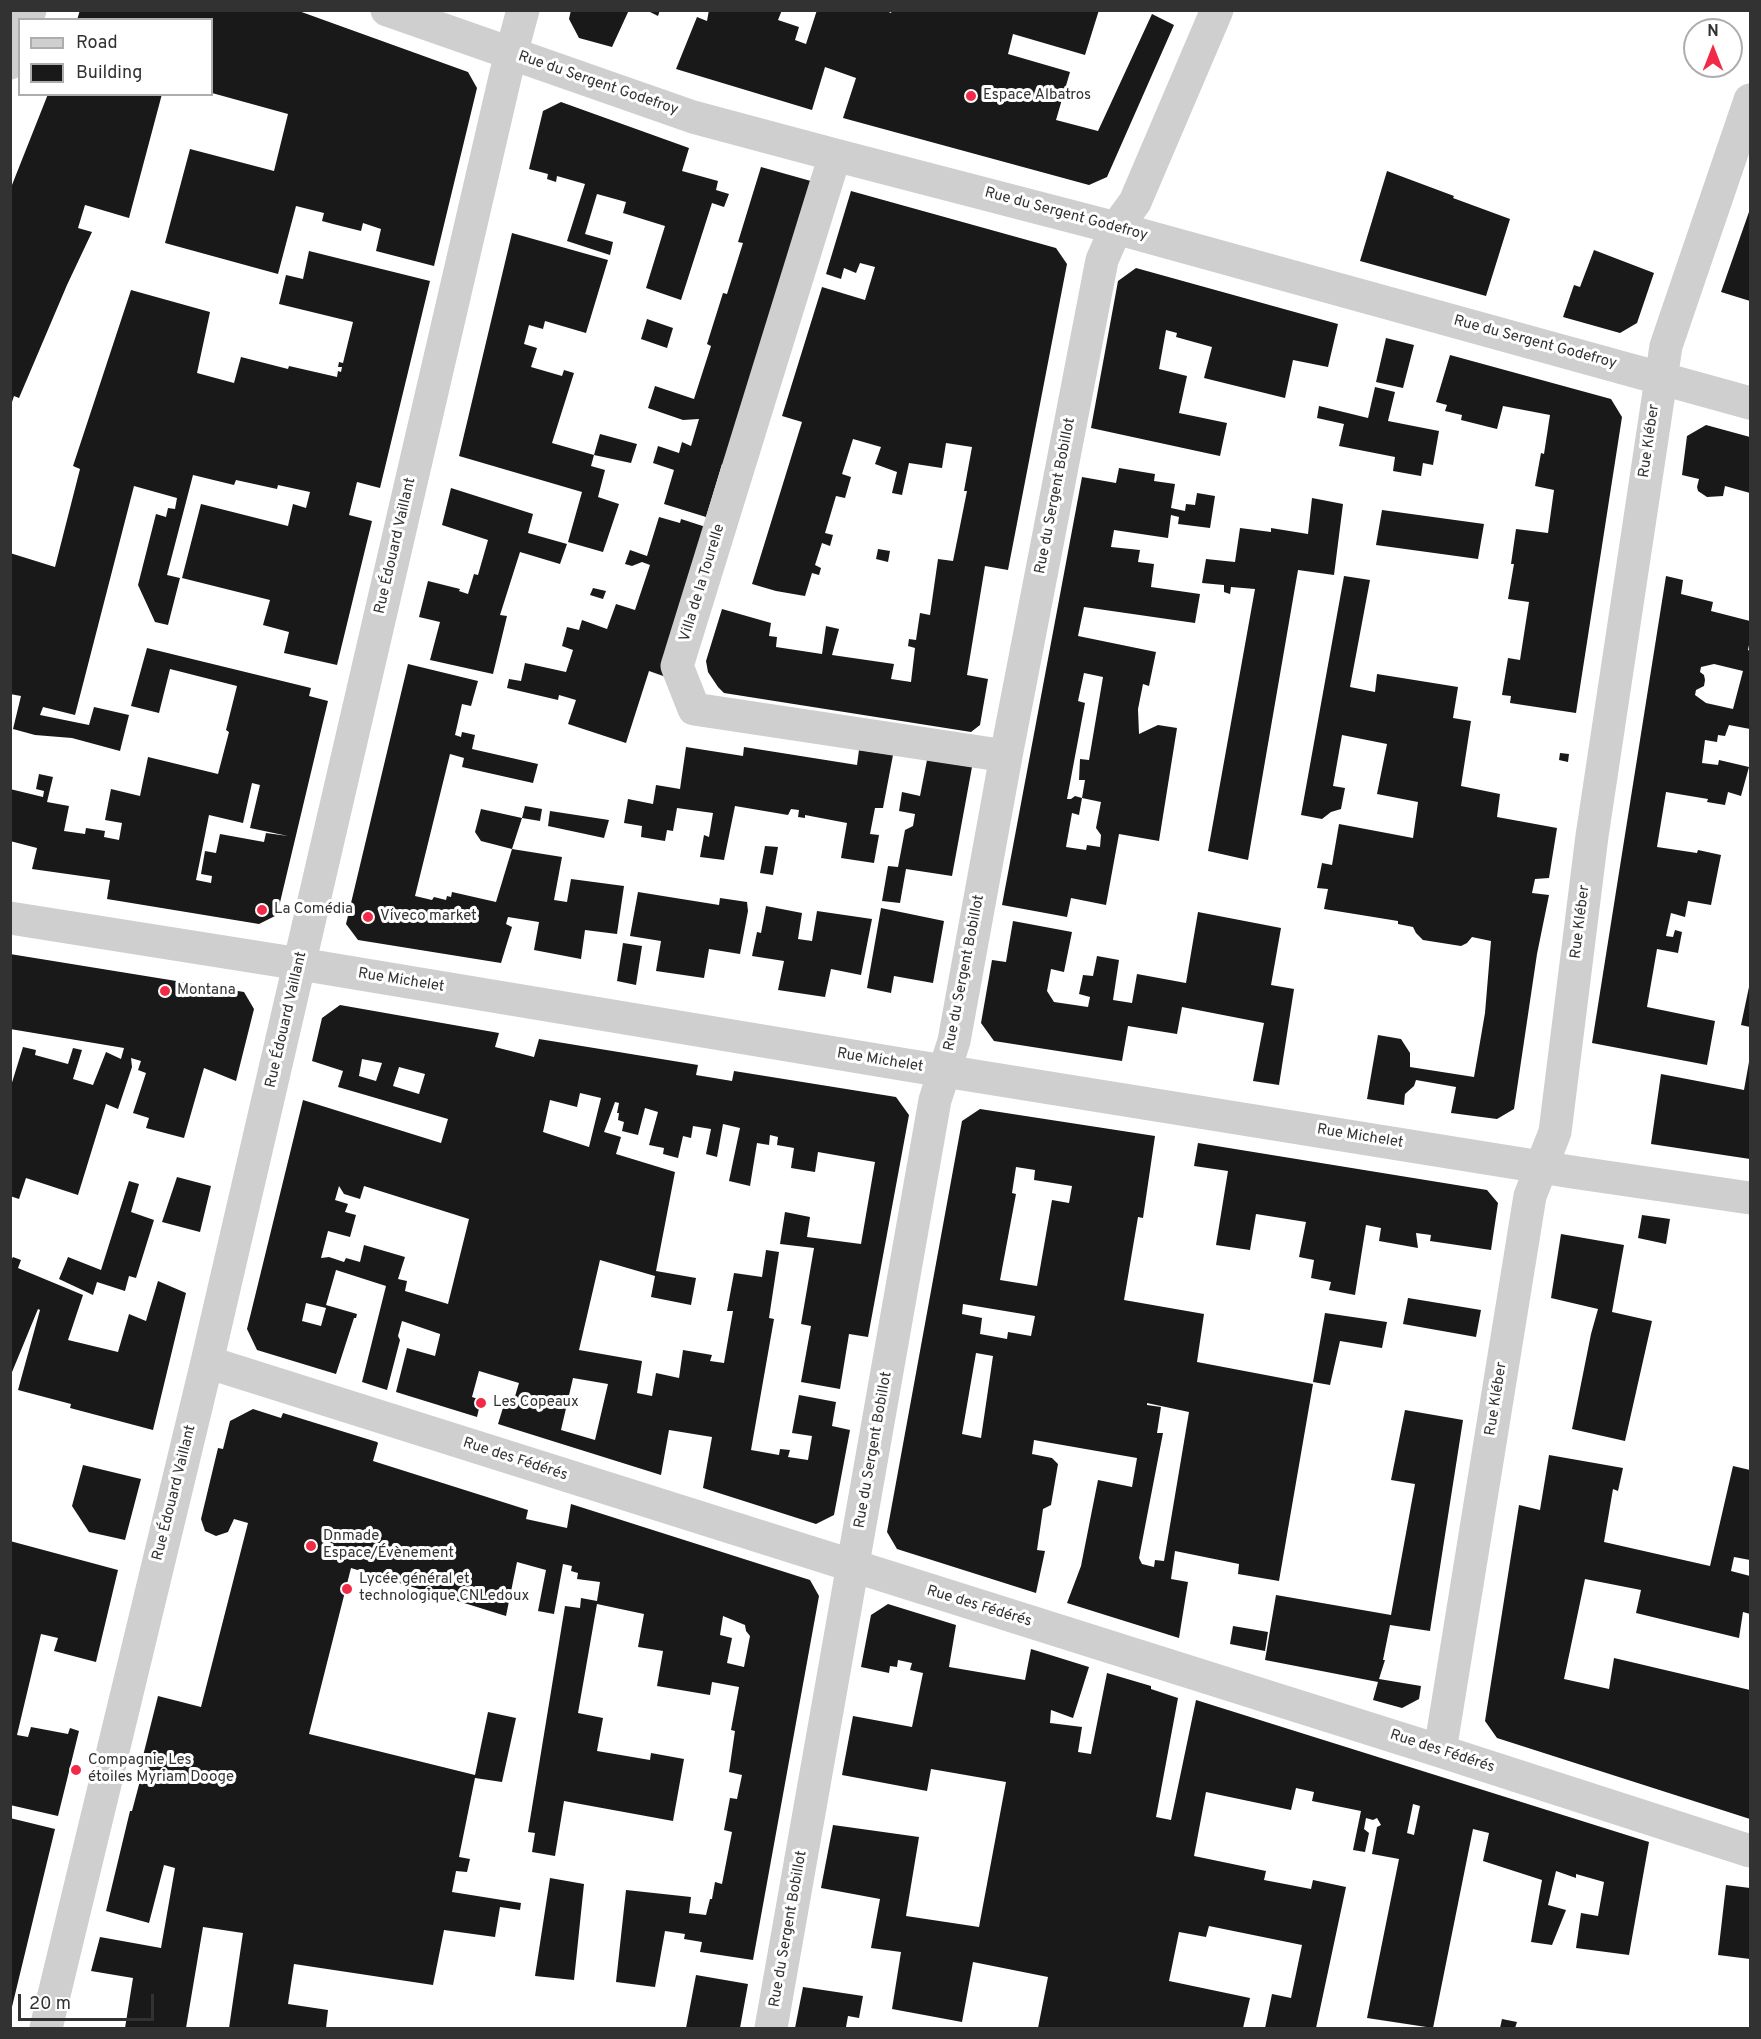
<!DOCTYPE html>
<meta charset="utf-8">
<style>
body{margin:0}
#map{position:relative;width:1761px;height:2039px;overflow:hidden;background:#fff;font-family:Overpass,sans-serif}
canvas{display:block}
.frame{position:absolute;inset:0;border:12px solid #323232;pointer-events:none}
.legend{position:absolute;left:18px;top:18px;width:195px;height:78px;box-sizing:border-box;background:#fff;border:2px solid #adadad;margin:0;padding:8px 10px;list-style:none;font-size:18px;color:#323232}
.legend li{display:flex;align-items:center;gap:12px;height:30px}
.legend b{width:30px;border:2px solid #adadad}
.north{position:absolute;left:1683px;top:18px;width:60px;height:60px;box-sizing:border-box;background:#fff;border:2px solid #adadad;border-radius:50%;rotate:0deg;font-size:16px;font-weight:700;line-height:24px;text-align:center;color:#323232}
.north::after{content:'';display:block;margin:auto;width:21px;height:27px;background:#f12b47;clip-path:polygon(50% 0,100% 100%,50% 72%,0 100%)}
.scale{position:absolute;left:18px;top:1994px;width:136px;height:27px;box-sizing:border-box;border:3px solid #323232;border-top:0;padding-left:8px;font-size:18px;line-height:21px;white-space:nowrap;color:#323232;-webkit-text-stroke:4px #fff;paint-order:stroke}
</style>
<div id="map">
<canvas width="1761" height="2039"></canvas>
<div class="frame"></div>
<ul class="legend">
<li><b style="height:8px;background:#cfcfcf"></b>Road</li>
<li><b style="height:16px;background:#191919"></b>Building</li>
</ul>
<div class="north">N</div>
<div class="scale">20 m</div>
</div>
<script>
const ctx = document.querySelector('canvas').getContext('2d');
ctx.lineJoin = 'round';
function paint(path, color) { ctx.fillStyle = color; ctx.fill(path, 'evenodd'); }
const poly = rows => new Path2D(rows.map(r => 'M' + r).join(''));
function stroke(path, color, width, dash) { ctx.strokeStyle = color; ctx.lineWidth = width; ctx.lineCap = dash ? 'butt' : 'round'; ctx.setLineDash(dash || []); ctx.stroke(path); }
function drawText(font, color, halo, rows, align = 'center') {
  ctx.font = font + ' Overpass,sans-serif'; ctx.lineWidth = 6; ctx.setLineDash([]); ctx.textBaseline = 'middle'; ctx.strokeStyle = halo; ctx.fillStyle = color; for (const [text, x, y, turn = 0] of rows) {
    ctx.save(); ctx.translate(x, y); ctx.rotate((+turn || 0) * Math.PI / 180); ctx.textAlign = isNaN(turn) ? turn : align; if (halo) ctx.strokeText(text, 0, 0); ctx.fillText(text, 0, 0); ctx.restore();
  }
}
paint(poly([
 [80,10,296,10,468,72,477,88,434,266,376,251,381,229,363,223,361,231,333,224,322,221,324,213,296,206,278,274,165,243,190,149,274,171,288,114,212,93,212,20,77,20],
 [571,10,629,10,612,47,579,38,569,19],
 [646,10,660,10,658,16],
 [709,10,751,10,755,12,756,10,782,10,778,20,799,27,795,40,806,44,817,10,884,10,891,13,892,10,1099,10,1085,55,1013,34,1008,54,1070,72,1056,120,1098,131,1152,14,1174,25,1107,177,1089,185,843,118,856,78,825,67,812,110,676,69,697,17,707,21],
 [48,94,162,94,129,218,85,205,78,228,92,232,67,285,19,398,14,396,11,405,10,190],
 [561,102,689,148,682,171,718,181,716,190,729,194,724,207,712,203,681,300,646,288,665,226,623,213,626,202,597,194,585,234,613,242,610,255,567,241,585,184,557,176,556,182,547,179,548,174,529,169,543,111],
 [761,167,818,183,731,467,722,464,706,517,664,504,674,470,653,463,658,446,679,453,682,442,691,446,699,419,683,420,648,408,655,386,694,399,711,346,707,344,723,293,727,294,743,243,738,242],
 [1387,171,1454,196,1453,198,1510,219,1486,296,1360,261],
 [851,191,1056,248,1067,264,1008,570,985,566,967,675,988,679,980,725,971,732,724,693,718,687,708,672,706,661,722,609,771,623,769,636,777,637,776,647,822,654,826,626,839,629,832,655,894,664,891,679,911,682,915,648,908,646,909,639,916,640,920,613,930,615,938,559,953,561,967,491,964,491,972,447,946,443,942,468,909,463,902,495,892,493,897,472,875,464,881,447,853,439,842,474,851,477,845,498,836,496,825,533,833,535,830,546,822,543,815,565,821,568,819,575,812,573,805,596,776,591,752,584,802,422,782,416,822,287,865,300,875,267,860,263,856,273,844,268,841,279,826,274],
 [1750,209,1750,301,1721,292],
 [512,233,608,260,586,333,545,321,543,329,529,325,524,344,537,348,531,367,562,376,564,370,574,373,552,443,594,455,600,434,637,444,631,463,594,455,591,466,605,470,598,497,619,504,603,552,568,542,582,492,459,456],
 [1594,250,1654,273,1637,323,1620,333,1563,317,1574,285,1580,287],
 [309,251,430,281,380,488,357,482,349,515,372,521,337,665,284,653,289,632,263,625,270,600,182,578,201,504,288,526,293,504,306,508,310,492,278,485,277,489,236,480,234,485,193,475,167,575,180,578,168,625,155,622,138,585,156,514,166,517,168,508,175,509,177,498,134,486,75,715,43,707,40,715,89,725,94,707,129,715,120,751,72,738,35,735,13,729,21,696,10,694,10,553,55,567,80,469,73,466,131,290,210,312,197,373,234,383,241,357,288,369,289,366,337,377,338,371,341,372,342,367,338,367,339,362,343,363,353,322,279,304,286,275,303,279],
 [1136,268,1338,324,1328,367,1293,360,1285,398,1204,378,1212,347,1176,337,1177,333,1166,330,1159,369,1187,376,1179,413,1227,423,1220,456,1091,428,1118,281],
 [647,319,673,328,667,348,641,339],
 [1386,338,1414,345,1403,388,1376,382],
 [1450,355,1611,399,1622,417,1576,713,1510,703,1511,696,1502,695,1508,658,1520,660,1529,602,1508,599,1514,564,1511,564,1516,529,1548,533,1554,490,1535,486,1541,453,1544,454,1550,415,1503,406,1497,429,1461,420,1462,415,1445,411,1447,405,1436,402],
 [1375,387,1395,392,1388,421,1439,431,1433,465,1423,463,1421,476,1393,471,1395,457,1339,446,1344,424,1317,418,1319,406,1368,418],
 [1706,425,1750,437,1750,493,1725,486,1723,496,1707,497,1698,491,1697,487,1699,479,1682,475,1687,436],
 [1119,468,1155,474,1154,481,1175,484,1171,508,1185,511,1186,504,1195,505,1197,493,1215,496,1210,528,1178,524,1179,517,1171,515,1168,538,1114,530,1111,547,1140,550,1138,562,1154,564,1151,587,1200,594,1195,623,1084,607,1078,636,1156,652,1149,686,1143,684,1138,709,1139,734,1158,725,1177,728,1159,841,1119,834,1106,905,1071,898,1067,917,1002,905,1082,477,1116,483],
 [1084,673,1103,677,1089,760,1080,759,1079,780,1085,780,1082,798,1075,796,1071,799,1067,799,1085,703,1078,701],
 [1082,798,1101,802,1096,828,1101,835,1100,847,1087,845,1086,850,1066,847,1072,813,1079,815],
 [451,488,533,514,528,533,567,544,560,564,520,552,500,615,507,616,493,674,430,660,440,622,419,617,428,581,460,589,459,591,468,594,474,574,478,575,488,540,442,525],
 [1312,498,1343,504,1334,575,1298,570,1248,860,1208,851,1255,589,1231,587,1230,594,1224,592,1224,585,1202,583,1206,559,1235,562,1240,528,1271,532,1271,528,1308,534],
 [1382,510,1484,524,1478,559,1376,545],
 [659,517,680,523,681,519,712,529,666,677,649,671,626,743,568,724,576,700,559,695,558,700,507,688,509,679,521,681,525,663,566,672,573,650,562,646,567,627,579,630,582,620,607,629,616,604,635,610,650,565,642,562,632,566,625,564,630,550,647,556],
 [878,549,890,551,888,562,876,559],
 [1344,576,1370,580,1350,687,1375,692,1377,674,1458,687,1453,718,1471,721,1461,786,1500,794,1497,817,1557,828,1549,878,1535,879,1532,893,1549,895,1537,954,1514,1109,1497,1119,1451,1113,1456,1087,1416,1080,1414,1086,1405,1094,1404,1105,1367,1099,1378,1035,1401,1039,1410,1053,1410,1067,1474,1077,1485,1013,1491,941,1472,937,1467,943,1461,946,1423,940,1416,933,1413,927,1398,924,1398,921,1324,909,1328,889,1317,888,1322,863,1332,865,1339,824,1413,838,1418,802,1377,794,1387,744,1342,735,1333,786,1345,788,1341,809,1331,812,1322,819,1301,815],
 [1666,576,1683,580,1681,594,1713,602,1711,611,1750,621,1750,640,1748,650,1750,651,1750,729,1729,725,1725,736,1718,735,1717,742,1705,740,1702,763,1718,765,1719,760,1749,767,1741,796,1728,792,1725,805,1707,802,1708,799,1666,792,1657,847,1697,853,1698,850,1721,855,1711,905,1688,901,1685,917,1671,913,1666,936,1673,937,1675,930,1682,932,1678,953,1657,949,1647,1007,1715,1021,1707,1065,1592,1043],
 [1714,664,1743,671,1733,709,1706,703,1695,695,1696,690,1704,686,1705,680,1704,675,1700,672,1701,667],
 [593,588,606,591,603,599,590,595],
 [147,648,311,688,309,696,328,701,277,915,259,924,107,899,110,880,32,869,37,848,10,841,10,789,43,797,44,791,36,789,39,774,53,777,47,802,69,806,64,831,85,834,86,828,105,831,104,837,119,840,122,823,105,820,111,789,140,796,148,757,218,774,229,732,226,730,237,686,170,669,159,713,131,706],
 [252,783,260,785,250,828,288,836,266,833,264,842,220,834,216,853,205,851,201,874,212,876,211,883,196,880,209,815,243,823],
 [408,664,478,681,471,706,462,704,455,735,461,737,462,732,475,735,472,749,538,764,533,783,462,767,464,758,450,754,415,896,432,900,434,897,446,900,447,896,451,897,452,892,496,902,512,849,481,841,475,832,481,809,522,818,512,849,562,857,554,900,567,902,571,879,624,886,617,934,585,930,581,959,534,950,539,922,508,917,506,924,512,927,501,963,358,940,346,924],
 [686,747,743,756,744,747,857,765,859,750,893,755,883,808,875,808,870,834,879,835,874,863,841,858,847,823,805,815,805,818,798,817,799,810,791,809,788,815,735,806,724,860,700,857,704,835,709,837,713,813,677,808,673,831,667,830,665,841,641,837,642,826,624,823,628,799,653,804,656,785,680,789],
 [1560,753,1569,754,1568,762,1559,760],
 [927,760,972,767,952,876,906,869,900,903,882,901,888,866,898,867,905,830,913,826,915,814,899,811,902,792,920,796],
 [525,806,542,809,540,821,522,818],
 [550,811,609,820,604,838,548,826],
 [765,846,778,847,773,875,760,873],
 [638,892,719,905,720,898,747,902,748,911,740,954,709,949,704,978,656,971,661,941,630,936],
 [766,906,802,913,798,939,812,941,817,911,872,919,861,975,831,969,825,997,778,990,784,961,752,956,757,932,761,933],
 [881,908,944,921,933,983,894,976,891,993,867,988],
 [1198,912,1281,928,1271,985,1294,989,1279,1085,1253,1081,1264,1023,1182,1007,1177,1034,1128,1026,1122,1061,994,1041,981,1023,992,960,1006,962,1013,921,1072,932,1064,972,1051,969,1047,991,1054,1002,1088,1007,1090,997,1079,994,1083,975,1093,976,1097,956,1119,960,1113,1000,1132,1003,1137,974,1186,983],
 [623,943,642,946,636,985,617,981],
 [10,954,244,992,254,1009,236,1081,204,1068,184,1138,146,1128,149,1118,133,1113,146,1073,138,1070,141,1061,131,1058,132,1067,118,1109,106,1104,78,1195,26,1178,19,1199,10,1196,10,1089,23,1047,36,1050,35,1055,68,1064,73,1048,82,1050,73,1079,93,1085,106,1052,121,1059,124,1048,10,1029],
 [1749,987,1750,987,1750,1027,1741,1025],
 [340,1005,499,1033,495,1047,534,1057,539,1039,698,1065,696,1075,732,1081,734,1071,896,1097,909,1115,868,1337,849,1334,840,1389,801,1382,811,1326,801,1324,814,1248,780,1244,785,1212,810,1217,807,1237,861,1244,875,1162,818,1152,815,1172,791,1168,794,1148,777,1145,778,1137,770,1135,769,1145,757,1143,750,1186,729,1181,740,1128,723,1124,717,1157,706,1154,711,1129,693,1126,691,1138,683,1136,678,1158,663,1154,664,1148,649,1145,658,1112,645,1108,638,1135,622,1131,624,1122,618,1120,619,1113,617,1113,619,1103,615,1102,604,1132,621,1137,616,1154,675,1172,656,1271,696,1278,691,1305,651,1297,655,1276,600,1260,579,1350,642,1361,637,1393,652,1396,656,1373,679,1378,683,1350,712,1355,710,1361,724,1363,733,1311,727,1311,734,1273,762,1277,766,1250,779,1252,769,1318,774,1319,751,1450,779,1455,780,1449,790,1450,788,1457,808,1460,812,1436,792,1433,799,1395,836,1402,832,1426,850,1430,834,1515,816,1524,703,1488,712,1437,669,1430,661,1475,498,1424,505,1401,513,1403,519,1383,479,1371,472,1397,481,1400,477,1417,396,1392,407,1348,435,1356,440,1335,440,1334,402,1321,398,1336,400,1340,387,1390,362,1382,386,1286,336,1270,326,1305,357,1314,356,1318,354,1318,336,1374,257,1350,247,1329,303,1100,441,1143,448,1119,338,1087,343,1071,312,1061,322,1018],
 [362,1059,382,1063,376,1081,359,1076],
 [399,1067,425,1074,419,1094,393,1086],
 [580,1093,601,1098,589,1147,543,1132,550,1100,577,1107],
 [339,1186,344,1194,360,1199,364,1186,469,1219,448,1304,405,1291,407,1281,398,1279,405,1257,364,1245,360,1262,346,1258,344,1262,329,1257,321,1258,328,1231,350,1237,356,1215,345,1212,348,1204,335,1200],
 [306,1303,326,1308,321,1326,302,1321],
 [573,1378,608,1384,595,1440,561,1430],
 [1749,1062,1750,1159,1651,1144,1661,1074,1744,1090],
 [980,1109,1155,1136,1143,1218,1138,1217,1124,1300,1204,1314,1197,1362,1313,1384,1279,1581,1238,1574,1239,1564,1175,1551,1171,1579,1188,1582,1179,1638,1067,1603,1081,1566,1098,1480,1132,1487,1137,1458,1034,1440,1032,1454,1052,1458,1058,1464,1051,1505,1043,1509,1037,1550,1045,1551,1036,1593,897,1549,887,1532,962,1121],
 [1016,1167,1035,1170,1034,1180,1072,1186,1069,1203,1052,1200,1037,1286,1000,1280,1016,1194,1012,1193],
 [963,1304,1035,1316,1031,1336,1008,1332,1007,1339,980,1334,982,1318,962,1314],
 [976,1353,993,1356,981,1438,962,1434],
 [1147,1403,1189,1412,1164,1561,1155,1560,1154,1567,1142,1564,1139,1558,1163,1433,1157,1433,1161,1407,1147,1405],
 [1198,1143,1487,1190,1498,1203,1491,1250,1430,1241,1431,1235,1416,1233,1418,1248,1379,1241,1381,1228,1366,1225,1355,1295,1329,1290,1331,1282,1311,1278,1314,1260,1299,1257,1306,1222,1256,1214,1250,1250,1216,1245,1228,1171,1194,1166],
 [177,1177,211,1186,200,1232,162,1222],
 [129,1181,139,1184,131,1212,154,1220,136,1278,129,1276,125,1291,97,1282,93,1295,59,1279,68,1257,101,1270],
 [1642,1215,1670,1219,1666,1244,1638,1238],
 [1561,1234,1624,1245,1612,1312,1652,1321,1625,1441,1572,1429,1591,1334,1598,1309,1551,1298],
 [13,1257,21,1260,18,1268,83,1295,68,1340,118,1352,129,1314,146,1321,158,1281,186,1293,153,1430,70,1408,71,1404,18,1390,40,1310,38,1309,10,1377,10,1262],
 [1408,1298,1481,1310,1476,1337,1403,1324],
 [1325,1313,1387,1322,1382,1348,1340,1341,1330,1385,1313,1382],
 [253,1409,281,1418,283,1413,377,1442,378,1443,373,1461,528,1510,526,1519,567,1528,571,1504,810,1580,819,1596,753,1960,700,1952,702,1942,684,1939,685,1934,665,1931,655,1987,616,1982,626,1890,691,1897,689,1913,706,1915,710,1899,712,1899,715,1882,722,1884,732,1832,724,1830,730,1798,737,1799,742,1775,729,1772,735,1731,731,1730,739,1687,712,1682,710,1695,657,1686,663,1651,638,1647,644,1614,597,1604,578,1713,603,1718,597,1751,650,1760,651,1753,684,1759,673,1821,564,1801,555,1856,532,1852,535,1833,528,1832,565,1606,580,1608,581,1598,597,1601,600,1582,577,1579,578,1573,571,1571,572,1566,563,1564,554,1614,538,1611,546,1570,517,1562,506,1616,351,1568,309,1734,475,1775,488,1712,516,1718,502,1782,475,1778,459,1857,470,1859,467,1872,456,1871,452,1892,521,1903,520,1910,500,1907,495,1937,444,1930,433,1985,294,1964,288,2004,328,2010,326,2028,229,2028,243,1933,203,1927,186,2028,125,2028,133,1978,91,1971,100,1937,161,1948,175,1868,164,1865,149,1923,106,1911,130,1811,132,1811,141,1777,138,1776,158,1696,201,1707,248,1523,234,1519,228,1532,216,1536,205,1531,201,1519,218,1448,223,1449,230,1421],
 [723,1616,745,1625,746,1631,750,1636,744,1667,727,1663,732,1638,720,1635],
 [1405,1410,1463,1420,1430,1631,1390,1625,1383,1660,1385,1660,1379,1679,1421,1686,1419,1699,1402,1708,1373,1700,1378,1682,1265,1660,1276,1595,1391,1615,1415,1484,1391,1480],
 [1549,1455,1623,1468,1618,1491,1613,1489,1604,1542,1710,1566,1733,1466,1750,1470,1750,1560,1734,1557,1731,1571,1750,1576,1750,1614,1743,1612,1739,1638,1636,1613,1641,1590,1585,1579,1564,1679,1609,1689,1614,1658,1750,1690,1750,1819,1497,1738,1485,1721,1519,1505,1540,1510],
 [83,1465,141,1479,125,1540,89,1532,72,1506],
 [10,1541,118,1570,96,1662,54,1651,58,1638,41,1634,17,1735,28,1737,31,1727,68,1734,70,1728,79,1731,58,1816,10,1805],
 [888,1604,956,1625,949,1667,1025,1680,1031,1649,1089,1667,1073,1718,1051,1710,1050,1723,1082,1727,1078,1752,1091,1754,1107,1673,1151,1686,1151,1689,1178,1698,1156,1817,1171,1820,1196,1700,1649,1842,1629,1955,1576,1948,1581,1913,1598,1916,1604,1882,1576,1874,1576,1878,1556,1871,1548,1905,1566,1910,1552,1945,1531,1942,1542,1880,1483,1861,1489,1833,1473,1829,1433,2028,1367,2018,1399,1859,1372,1854,1377,1827,1381,1825,1377,1818,1373,1820,1366,1818,1364,1829,1369,1833,1365,1852,1353,1850,1361,1811,1312,1801,1314,1792,1296,1788,1291,1810,1206,1792,1194,1856,1266,1871,1264,1880,1311,1889,1313,1880,1346,1887,1316,2028,1265,2028,1272,1994,1291,1998,1302,1945,1209,1926,1206,1937,1179,1932,1169,1981,1250,1998,1243,2028,1038,2028,1048,1977,973,1962,962,2022,892,2009,901,1952,871,1948,880,1899,821,1888,833,1825,919,1837,906,1916,979,1927,1006,1782,931,1769,927,1791,842,1775,853,1716,912,1727,923,1673,910,1670,912,1663,898,1660,897,1667,890,1666,889,1673,861,1667,871,1615],
 [1413,1804,1420,1806,1414,1835,1407,1833],
 [1233,1626,1268,1632,1265,1651,1230,1644],
 [10,1818,55,1829,11,2011,10,2011],
 [550,1878,584,1884,574,1980,535,1976],
 [1726,1885,1750,1888,1750,1959,1718,1955],
 [696,1975,748,1984,740,2028,686,2028],
 [803,1987,863,1996,859,2018,848,2016,846,2027,844,2028,795,2028],
 [1502,2019,1517,2022,1515,2028,1500,2028]
]), '#191919');
stroke(poly([
 [387,10,693,117,835,155,1116,228,1750,403],
 [27,20,30,10],
 [10,63,20,39],
 [835,155,677,666,694,709,1006,756],
 [10,918,300,964,907,1065,1572,1172,1750,1198],
 [207,1362,1440,1751,1750,1851],
 [1440,1751,1530,1196,1555,1132,1592,836,1666,346,1750,100],
 [46,2028,207,1362,506,73,523,10],
 [771,2028,935,1100,954,1041,1006,756,1102,260,1116,228,1135,202,1217,10]
]), '#cfcfcf', 33);
for (const [x, y, r, color] of [
 [971,96,6,"#f12b47"],
 [262,910,6,"#f12b47"],
 [368,917,6,"#f12b47"],
 [165,991,6,"#f12b47"],
 [481,1403,6,"#f12b47"],
 [311,1546,6,"#f12b47"],
 [347,1589,6,"#f12b47"],
 [76,1770,6,"#f12b47"]
]) { const dot = new Path2D(); dot.arc(x, y, r, 0, 2 * Math.PI); ctx.fillStyle = color; ctx.fill(dot); stroke(dot, '#fff', 2); }
drawText('15px', '#323232', '#fff', [
 ["Rue du Sergent Godefroy",598,84,19],
 ["Rue du Sergent Godefroy",1066,215,15],
 ["Rue du Sergent Godefroy",1535,343,15],
 ["Rue Kléber",1650,441,-82],
 ["Rue du Sergent Bobillot",1056,496,-79],
 ["Rue Édouard Vaillant",396,546,-77],
 ["Villa de la Tourelle",703,583,-73],
 ["Rue Kléber",1581,922,-83],
 ["Rue du Sergent Bobillot",965,973,-79],
 ["Rue Michelet",401,981,9],
 ["Rue Édouard Vaillant",287,1020,-77],
 ["Rue Michelet",880,1061,9],
 ["Rue Michelet",1360,1137,9],
 ["Rue Kléber",1497,1399,-81],
 ["Rue du Sergent Bobillot",874,1450,-80],
 ["Rue des Fédérés",515,1460,18],
 ["Rue Édouard Vaillant",175,1493,-76],
 ["Rue des Fédérés",979,1607,17],
 ["Rue des Fédérés",1442,1752,18],
 ["Rue du Sergent Bobillot",789,1929,-80]
]);
drawText('15px', '#323232', '#fff', [
 ["Espace Albatros",983,96],
 ["La Comédia",274,910],
 ["Viveco market",380,917],
 ["Montana",177,991],
 ["Les Copeaux",493,1403],
 ["Dnmade",323,1537],
 ["Espace/Évènement",323,1554],
 ["Lycée général et",359,1580],
 ["technologique CNLedoux",359,1597],
 ["Compagnie Les",88,1761],
 ["étoiles Myriam Dooge",88,1778]
], 'left');
</script>
